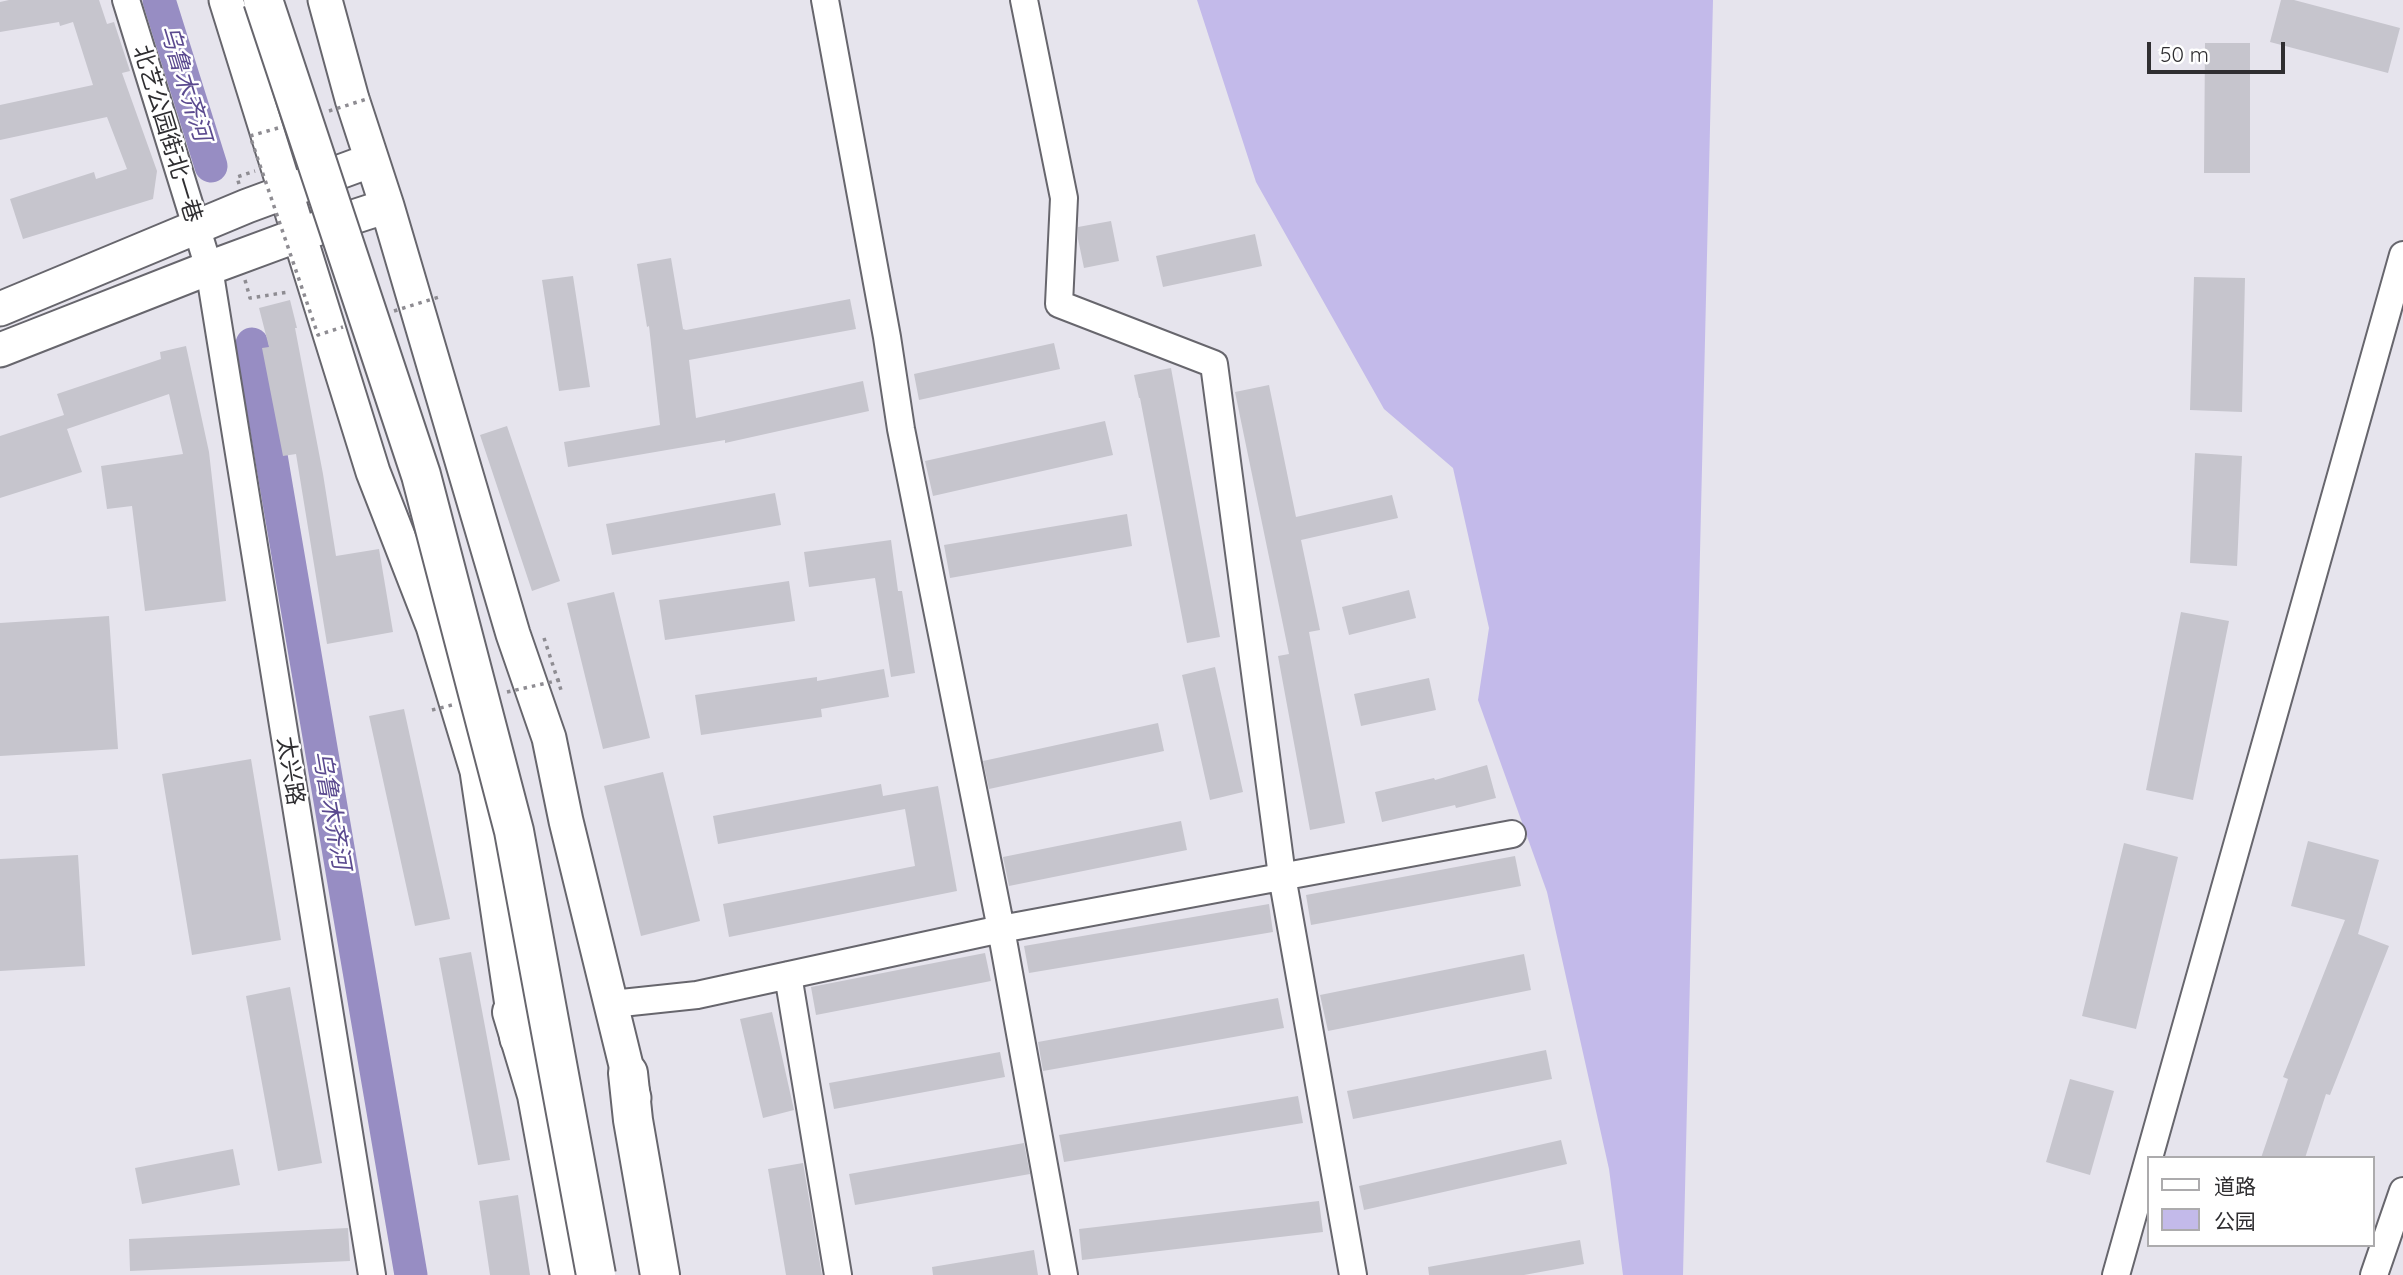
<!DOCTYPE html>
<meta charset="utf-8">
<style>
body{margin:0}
#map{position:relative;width:2403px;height:1275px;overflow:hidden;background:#e6e4ed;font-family:Quicksand,"Noto Sans SC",sans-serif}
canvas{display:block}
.legend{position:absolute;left:2147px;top:1156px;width:228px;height:91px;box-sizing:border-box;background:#fff;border:2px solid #acabad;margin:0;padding:9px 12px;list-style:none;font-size:21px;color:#2f2e31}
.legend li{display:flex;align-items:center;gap:14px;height:35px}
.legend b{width:35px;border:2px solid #acabad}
.scale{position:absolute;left:2147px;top:42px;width:138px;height:32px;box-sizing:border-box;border:4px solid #2f2e31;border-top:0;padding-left:9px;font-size:21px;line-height:24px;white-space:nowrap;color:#2f2e31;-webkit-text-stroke:5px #fff;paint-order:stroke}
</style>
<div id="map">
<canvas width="2403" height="1275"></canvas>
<ul class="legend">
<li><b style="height:9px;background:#fff"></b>道路</li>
<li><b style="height:19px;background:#c3baea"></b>公园</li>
</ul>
<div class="scale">50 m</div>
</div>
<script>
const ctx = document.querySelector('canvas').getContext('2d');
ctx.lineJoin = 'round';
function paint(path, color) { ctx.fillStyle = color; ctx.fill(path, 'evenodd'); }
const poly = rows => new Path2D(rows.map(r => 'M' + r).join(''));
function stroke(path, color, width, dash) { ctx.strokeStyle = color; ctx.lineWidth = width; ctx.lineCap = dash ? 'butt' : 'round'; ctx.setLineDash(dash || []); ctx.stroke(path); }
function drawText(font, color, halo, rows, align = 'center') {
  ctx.font = font + ' Quicksand,"Noto Sans SC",sans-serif'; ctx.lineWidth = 5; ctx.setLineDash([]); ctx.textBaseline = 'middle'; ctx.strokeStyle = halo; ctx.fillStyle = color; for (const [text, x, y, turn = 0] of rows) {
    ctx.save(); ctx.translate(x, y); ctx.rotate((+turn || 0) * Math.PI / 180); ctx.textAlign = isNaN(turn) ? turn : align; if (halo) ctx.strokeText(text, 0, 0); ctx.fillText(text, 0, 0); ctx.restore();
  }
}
paint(poly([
 [1197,0,1713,0,1683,1275,1623,1275,1609,1169,1547,892,1478,700,1489,628,1453,468,1384,409,1256,182]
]), '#c3baea');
stroke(poly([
 [159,0,211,166],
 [252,344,411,1275]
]), '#978dc3', 33);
paint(poly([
 [9,0,99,0,107,24,114,22,130,71,122,73,157,171,153,199,23,239,10,199,94,172,96,179,127,169,107,117,0,140,0,105,93,85,73,22,60,26,59,22,0,32,0,2],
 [2281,0,2294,0,2400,28,2388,73,2270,42],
 [2205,43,2250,43,2250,173,2204,173],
 [1111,221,1119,261,1084,268,1078,239,1078,227],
 [1255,234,1262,266,1163,287,1156,256],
 [671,258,683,329,686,330,850,299,856,329,689,360,696,418,863,381,869,411,725,443,725,440,568,467,564,442,660,425,649,326,647,327,637,264],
 [573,276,590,387,559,391,542,280],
 [2194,277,2245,278,2242,412,2190,410],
 [290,300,297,328,295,328,323,474,336,556,379,549,393,632,327,644,296,454,283,456,262,348,269,347,259,308],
 [1054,343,1060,369,919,400,914,374],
 [186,346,209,452,226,601,145,611,132,506,107,509,101,466,183,454,169,394,67,429,82,472,0,498,0,436,64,415,57,394,161,359,160,352],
 [1171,368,1220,637,1187,643,1140,398,1139,398,1134,375],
 [1269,385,1296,517,1392,495,1398,518,1301,540,1320,630,1309,632,1345,823,1310,830,1278,656,1289,654,1235,392],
 [1105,421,1113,455,933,496,925,461],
 [507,426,560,581,532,591,480,435],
 [2195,453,2242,456,2237,566,2190,563],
 [775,493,781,525,612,555,606,524],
 [1127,514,1132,546,950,578,944,545],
 [891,540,898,591,902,591,915,673,891,677,875,578,809,587,804,552],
 [789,581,795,621,665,640,659,600],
 [1409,590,1416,618,1349,635,1342,607],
 [614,592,650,738,603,749,567,603],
 [2181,612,2229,621,2193,800,2146,790],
 [109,616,118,749,0,756,0,623],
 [1215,667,1243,792,1210,800,1182,675],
 [884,669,889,697,821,709,822,717,701,735,695,695,817,677,817,681],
 [1429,678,1436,710,1361,726,1354,694],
 [404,709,450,919,415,926,369,716],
 [1158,723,1164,751,989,789,983,761],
 [251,759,281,940,192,955,162,774],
 [1487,765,1496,798,1456,808,1455,805,1382,822,1375,792,1434,778,1435,780],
 [663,772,700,921,641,936,604,786],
 [881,784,883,796,938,786,957,891,729,937,723,904,915,866,905,809,718,844,713,816],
 [1181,821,1187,850,1009,886,1003,857],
 [2308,841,2379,860,2358,934,2389,946,2330,1095,2326,1094,2305,1158,2261,1158,2288,1079,2283,1077,2345,920,2291,906],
 [2124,843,2178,857,2136,1029,2082,1016],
 [78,855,85,966,0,971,0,859],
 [1515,856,1521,886,1311,925,1306,895],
 [1269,904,1273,932,1029,973,1024,946],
 [471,952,510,1160,478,1165,439,958],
 [985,953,991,981,816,1015,811,987],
 [1524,954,1531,990,1328,1031,1320,995],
 [290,987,322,1163,278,1171,246,996],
 [1278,998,1284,1028,1043,1071,1038,1042],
 [772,1012,794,1110,763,1118,740,1019],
 [1546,1050,1552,1079,1353,1119,1347,1091],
 [1000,1052,1005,1077,834,1109,829,1083],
 [2070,1079,2114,1091,2090,1175,2046,1162],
 [1298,1096,1303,1123,1064,1162,1059,1135],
 [1561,1140,1567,1164,1364,1210,1359,1186],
 [1024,1143,1030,1174,855,1205,849,1174],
 [233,1149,240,1185,142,1204,135,1168],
 [803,1163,822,1275,786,1275,768,1169],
 [518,1195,530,1275,490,1275,479,1201],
 [1319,1201,1323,1232,1082,1260,1079,1229],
 [348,1228,350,1261,130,1271,129,1239],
 [1580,1240,1584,1264,1524,1275,1429,1275,1428,1267],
 [1034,1250,1038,1275,933,1275,932,1267]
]), '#c6c5cd');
const minor = poly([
 [126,0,209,268,372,1275],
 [825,0,887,337,901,429,1001,929,1064,1275],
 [1024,0,1064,198,1059,304,1214,364,1282,876,1353,1275],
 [788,975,838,1275],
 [612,1004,697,995,1001,929,1512,834],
 [2116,1275,2403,255],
 [2374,1275,2403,1191]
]);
const major = poly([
 [226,0,373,472,433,626,477,771,517,1039],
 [325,0,352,99,387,206,513,634,549,738,566,821,634,1098],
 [0,309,247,206,372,160],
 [0,350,209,268,301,234,387,206]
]);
const highway = poly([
 [512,1012,537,1095,570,1275],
 [628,1073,633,1120,660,1275]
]);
stroke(minor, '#67666d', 30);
stroke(major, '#67666d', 37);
stroke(highway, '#67666d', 42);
stroke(poly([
 [239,184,237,177,255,171],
 [245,280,250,298,289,292],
 [544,638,561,690]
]), '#8e8c92', 3.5, [3.5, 5]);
stroke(minor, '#fff', 26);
stroke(major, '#fff', 33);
stroke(highway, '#fff', 38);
const highwayBridge = poly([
 [263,0,421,475,514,831,596,1275]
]);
stroke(highwayBridge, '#67666d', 42, []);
stroke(poly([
 [329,111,370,98],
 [278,128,250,136,318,335,343,327],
 [394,311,439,297],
 [507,692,560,680],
 [432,710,452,705]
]), '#8e8c92', 3.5, [3.5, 5]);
stroke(highwayBridge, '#fff', 38);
drawText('23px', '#2f2e31', '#fff', [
 ["北艺公园街北一巷",167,134,73],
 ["太兴路",290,771,81]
]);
drawText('italic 24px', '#5b4a8f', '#fff', [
 ["乌鲁木齐河",185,83,73],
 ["乌鲁木齐河",331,810,80]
]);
</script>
